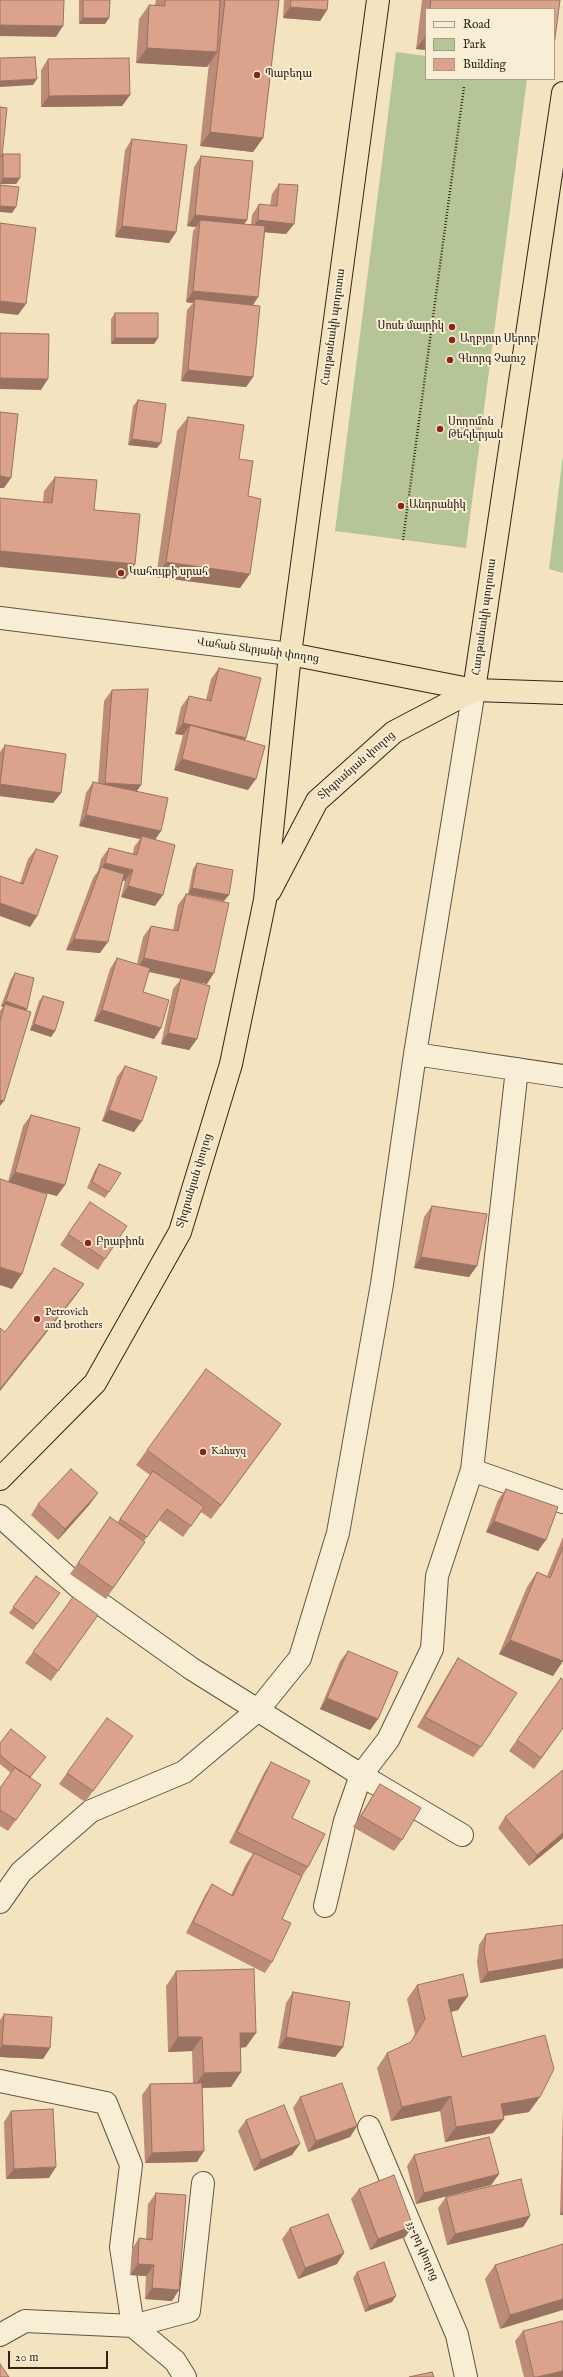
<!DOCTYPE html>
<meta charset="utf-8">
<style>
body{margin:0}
#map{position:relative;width:563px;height:2377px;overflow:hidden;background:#f4e3bf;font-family:"IM FELL English",serif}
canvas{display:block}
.legend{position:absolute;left:425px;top:8px;width:130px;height:72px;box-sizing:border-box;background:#f8edd5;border:1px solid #a99c8b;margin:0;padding:5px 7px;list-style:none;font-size:12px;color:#33231b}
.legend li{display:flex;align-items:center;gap:8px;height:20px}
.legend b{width:20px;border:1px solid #a99c8b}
.scale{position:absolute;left:8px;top:2351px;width:100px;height:18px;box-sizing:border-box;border:2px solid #33231b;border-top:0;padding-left:5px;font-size:12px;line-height:14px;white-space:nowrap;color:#33231b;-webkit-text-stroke:3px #f8edd5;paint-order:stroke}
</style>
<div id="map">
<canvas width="563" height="2377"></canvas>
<ul class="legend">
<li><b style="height:5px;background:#f8edd5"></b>Road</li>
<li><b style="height:11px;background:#b6c596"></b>Park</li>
<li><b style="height:11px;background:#dba38c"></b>Building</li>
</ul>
<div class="scale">20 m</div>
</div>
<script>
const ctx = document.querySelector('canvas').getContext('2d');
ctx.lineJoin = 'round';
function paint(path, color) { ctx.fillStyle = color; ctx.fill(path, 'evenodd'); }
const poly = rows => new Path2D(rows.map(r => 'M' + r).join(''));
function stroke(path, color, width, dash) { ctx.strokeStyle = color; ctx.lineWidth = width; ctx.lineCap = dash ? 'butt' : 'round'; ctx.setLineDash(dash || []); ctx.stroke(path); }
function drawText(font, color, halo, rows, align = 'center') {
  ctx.font = font + ' "IM FELL English","Noto Serif Armenian",serif'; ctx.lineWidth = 4; ctx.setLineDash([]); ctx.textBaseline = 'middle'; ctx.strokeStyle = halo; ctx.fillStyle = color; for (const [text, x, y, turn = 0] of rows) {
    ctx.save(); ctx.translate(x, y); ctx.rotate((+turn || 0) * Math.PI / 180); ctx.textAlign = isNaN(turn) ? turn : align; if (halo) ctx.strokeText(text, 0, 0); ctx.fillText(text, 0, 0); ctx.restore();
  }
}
paint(poly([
 [396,52,426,56,426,79,527,79,466,548,335,531],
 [563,455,563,573,549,569]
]), '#b6c596');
const minor = poly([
 [0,618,290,654],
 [415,1054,563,1076],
 [472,1470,517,1069],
 [0,1516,84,1592,192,1669,361,1775,462,1835],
 [0,1902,21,1872,91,1811,184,1772,258,1710,300,1658,338,1533,382,1284,415,1054,474,690],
 [325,1906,345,1821,361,1775,388,1740,432,1649,437,1576,472,1470,563,1502],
 [0,2081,106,2103,131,2165,121,2247,133,2326],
 [369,2127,457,2335,466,2377],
 [133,2326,175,2361,185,2377],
 [0,2335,25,2321,133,2326,189,2311,203,2183]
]);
const highway = poly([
 [290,654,474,690,563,693],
 [474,690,563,93],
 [270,891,317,801,394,732,474,690],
 [0,1479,95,1383,180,1232,231,1064,265,900,290,654,378,0]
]);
stroke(minor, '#635344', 24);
stroke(highway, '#33231b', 24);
stroke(poly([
 [403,540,464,87]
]), '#33231b', 2.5, [1, 2]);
stroke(minor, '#f8edd5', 22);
stroke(highway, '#f4e3bf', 22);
paint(poly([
 [79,0,110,0,105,24,79,24],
 [156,0,279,0,263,138,253,152,200,146,209,63,207,67,136,63,139,19,149,5,155,5],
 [284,0,328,0,327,10,320,21,283,18],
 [422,0,560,0,554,9,426,9,426,50,416,49],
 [48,59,130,95,122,106,41,107,41,70],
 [0,107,2,155,3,154,20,178,16,184,0,184],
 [132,139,176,232,169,243,115,237,125,150],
 [201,156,247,220,244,224,251,225,252,215,259,204,270,206,272,194,279,184,294,224,286,234,265,232,258,297,253,305,253,377,246,387,181,381,187,310,193,303,186,302,193,231,196,227,187,226,194,167],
 [115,313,158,338,154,344,111,344,111,319],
 [138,400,157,448,128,445,133,406],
 [188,417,239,459,240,588,156,577,177,431],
 [55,477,94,510,135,564,125,579,43,502,44,491],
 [219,668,246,738,245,740,248,790,174,770,183,735,175,734,181,707,189,696,206,700,211,679],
 [112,690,141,785,137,791,161,831,155,840,155,906,121,897,125,881,123,880,100,953,66,950,93,878,98,871,101,859,109,848,133,854,134,847,140,839,79,826,86,793,93,782,98,783,104,701],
 [5,745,61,793,53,803,0,796,0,752],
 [36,849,37,916,30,927,20,883,28,859],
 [197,863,224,901,188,894,193,869],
 [186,894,207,984,193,981,197,1039,189,1050,161,1044,173,989,181,979,149,972,143,992,161,1028,154,1039,94,1021,110,969,117,958,137,964,143,937,151,926,173,930,178,905],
 [15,973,26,1010,0,1106,0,1011,3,1007,1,1006,11,979],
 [43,996,55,1031,51,1037,30,1030,39,1001],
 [125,1066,134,1132,102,1121,117,1077],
 [31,1115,57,1196,32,1189,12,1289,8,1182,23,1126],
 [99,1164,109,1192,105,1198,87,1188,95,1170],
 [90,1202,105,1259,98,1270,60,1245],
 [432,1206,469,1277,414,1268,424,1217],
 [281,1424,211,1519,201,1512,183,1537,159,1520,144,1541,145,1542,106,1599,70,1574,110,1517,117,1523,150,1475,136,1465,147,1450],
 [506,1489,538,1551,486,1532,498,1500],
 [38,1504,90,1504,58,1540,31,1515],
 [563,1537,563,1661,553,1676,499,1654,527,1587,537,1572,547,1576],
 [36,1576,60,1593,33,1630,9,1613],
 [98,1615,51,1681,25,1663,33,1652],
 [348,1651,378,1719,370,1730,320,1709,340,1661],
 [458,1658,481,1747,473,1757,417,1727,451,1669],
 [561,1678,563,1728,534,1769,509,1751],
 [0,1743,42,1762,30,1778,41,1785,8,1831,0,1826,0,1788,11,1773,0,1764],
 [125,1747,85,1802,59,1784,67,1773],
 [271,1762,292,1818,308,1867,301,1878,282,1919,272,1962,265,1973,186,1933,205,1895,212,1884,231,1895,246,1864,253,1854,229,1843,264,1773],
 [563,1770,563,1838,529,1866,498,1828,505,1817],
 [380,1784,402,1840,394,1851,353,1827,373,1795],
 [563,1925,563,1968,480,1983,477,1962,479,1945,486,1934],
 [176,1971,246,2047,241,2048,241,2072,231,2087,202,2088,197,2162,145,2163,142,2095,150,2084,193,2083,192,2051,168,2052,166,1986],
 [417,1985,468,1996,458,2010,451,2012,462,2057,529,2112,503,2116,504,2119,493,2133,445,2142,440,2111,391,2121,377,2068,387,2053,410,2043,415,2034,407,1999],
 [293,1992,343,2047,335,2057,278,2048,286,2003],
 [4,2014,50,2048,43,2059,0,2057,0,2020],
 [300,2097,357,2126,350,2137,308,2152,293,2108],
 [563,2106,563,2215,560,2215],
 [11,2111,49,2178,6,2179,4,2122],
 [246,2120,292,2155,254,2171,238,2131],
 [414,2155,499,2174,491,2185,416,2204,407,2166],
 [359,2189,413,2226,405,2237,370,2250,351,2199],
 [156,2193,172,2301,145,2299,146,2276,130,2275,132,2249,139,2238,146,2239,148,2204],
 [446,2197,530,2216,523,2227,447,2245,438,2208],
 [290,2228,337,2264,298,2279,282,2239],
 [563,2244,500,2329,485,2279,495,2265],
 [357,2272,392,2302,365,2312,353,2278],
 [523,2331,563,2377,524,2377,515,2341]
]), '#bc8c78');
paint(poly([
 [290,7,327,10,320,21,283,18],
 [83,18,109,18,105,24,79,24],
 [0,25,63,26,56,37,0,36],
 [426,35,426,50,416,49],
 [147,48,217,52,207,67,136,63],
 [37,79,33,85,0,87,0,81],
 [130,95,122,106,41,107,49,96],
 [210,132,263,138,253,152,200,146],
 [3,178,20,178,16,184,0,184],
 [0,206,16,207,12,213,0,212],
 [195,215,247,220,239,231,200,220,196,227,187,226],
 [258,220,294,224,286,234,250,231],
 [122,226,176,232,169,243,115,237],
 [193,291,258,297,251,308,195,299,193,303,186,302],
 [0,301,26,304,18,315,0,313],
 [115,338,158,338,154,344,111,344],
 [188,370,253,377,246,387,181,381],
 [0,378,48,379,41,390,0,389],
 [132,439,161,443,157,448,128,445],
 [0,476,11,478,4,488,0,488],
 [0,551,135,564,125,579,0,567],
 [166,562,250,574,240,588,156,577],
 [183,723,246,738,239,749,190,725,183,735,175,734],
 [182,759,256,779,248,790,174,770],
 [105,783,141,785,133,796,97,793],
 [0,784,61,793,53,803,0,796],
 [86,815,161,831,153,842,142,836,140,839,79,826],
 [105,863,133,870,125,881,98,874,99,871],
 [128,886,163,895,155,906,121,897],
 [192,888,229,895,224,901,188,894],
 [0,903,37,916,30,927,0,916],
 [74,939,108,942,100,953,66,950],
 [144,958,214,973,207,984,136,969],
 [6,1001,27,1009,23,1015,5,1004,3,1007,1,1006],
 [102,1010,161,1028,154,1039,94,1021],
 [34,1024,55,1031,51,1037,30,1030],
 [168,1033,197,1039,189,1050,161,1044],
 [0,1100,4,1101,0,1106],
 [109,1110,142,1121,134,1132,102,1121],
 [15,1172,65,1185,57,1196,8,1183],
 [421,1257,477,1266,469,1277,414,1268],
 [0,1267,22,1274,12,1289,0,1285],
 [84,1284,74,1298,0,1391,0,1389],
 [281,1424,270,1439,211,1519,221,1505],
 [98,1493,90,1504,58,1540,65,1529],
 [494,1521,546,1540,538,1551,486,1532],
 [510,1640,563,1661,553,1676,499,1654],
 [327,1698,378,1719,370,1730,320,1709],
 [563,1833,563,1838,529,1866,537,1855],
 [563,1959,563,1968,480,1983,488,1972],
 [468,1996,458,2010,438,2015,448,2000],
 [240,2033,256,2033,246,2047,230,2048],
 [178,2037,202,2037,192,2051,168,2052],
 [286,2037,343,2047,335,2057,278,2048],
 [2,2045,50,2048,43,2059,0,2057,0,2049],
 [241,2072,231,2087,193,2088,204,2073],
 [451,2096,440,2111,391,2121,402,2107],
 [540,2097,529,2112,491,2118,501,2104],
 [504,2119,493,2133,445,2142,456,2127],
 [357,2126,350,2137,308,2152,316,2141],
 [300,2144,292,2155,254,2171,261,2160],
 [204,2151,197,2162,145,2163,152,2153],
 [56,2167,49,2178,6,2179,14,2169],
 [499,2174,491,2185,416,2204,424,2193],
 [563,2211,563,2215,560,2215],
 [530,2216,523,2227,447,2245,455,2234],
 [413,2226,405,2237,370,2250,378,2239],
 [344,2253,337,2264,298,2279,305,2268],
 [138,2264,154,2265,146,2276,130,2275],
 [152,2288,179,2290,172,2301,145,2299],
 [396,2296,392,2302,365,2312,369,2306],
 [563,2299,563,2310,500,2329,510,2315],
 [563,2371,563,2377,537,2377]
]), '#997262');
const building = poly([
 [0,0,64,0,63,26,0,25,0,0],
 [83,0,110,0,109,18,83,18,83,0],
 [165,0,220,0,217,52,147,48,149,5,165,6,165,0],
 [225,0,279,0,263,138,210,132,225,0],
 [291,0,328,0,327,10,290,7,291,0],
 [431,0,560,0,554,46,554,9,430,9,431,0],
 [35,57,37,79,0,81,0,58,35,57],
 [129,58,130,95,49,96,48,59,129,58],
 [0,107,7,108,2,156,0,156,0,107],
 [132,139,187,145,176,232,122,226,132,139],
 [3,154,20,154,20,178,3,178,3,154],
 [201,156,253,161,247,220,195,215,201,156],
 [279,184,298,185,294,224,258,220,259,204,277,206,279,184],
 [0,185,19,187,16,207,0,206,0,185],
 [200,220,265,226,258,297,193,291,200,220],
 [0,223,36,228,26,304,0,301,0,223],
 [195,299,260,306,253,377,188,370,195,299],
 [115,313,158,313,158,338,115,338,115,313],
 [0,333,49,334,48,379,0,378,0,333],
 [138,400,166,404,161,443,132,439,138,400],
 [0,412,18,414,11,478,0,476,0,412],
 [188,417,244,425,239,459,253,461,248,496,261,499,250,574,166,562,188,417],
 [55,477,97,480,94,510,140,514,135,564,0,551,0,498,52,503,55,477],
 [219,668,261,678,246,738,183,723,189,696,211,701,219,668],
 [148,689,141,785,105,783,112,690,148,689],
 [190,725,265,746,256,779,182,759,190,725],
 [5,745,66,754,61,793,0,784,5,745],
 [93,782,168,798,161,831,86,815,93,782],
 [142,836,175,845,163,895,128,886,133,870,105,863,109,848,137,855,142,836],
 [36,849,58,856,37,916,0,903,0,876,23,884,36,849],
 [197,863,233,870,229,895,192,888,197,863],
 [101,867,124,874,108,942,74,939,101,867],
 [186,894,229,903,214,973,144,958,151,926,178,931,186,894],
 [117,958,150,968,143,992,169,1000,161,1028,102,1010,117,958],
 [15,973,34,978,27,1009,6,1001,15,973],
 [181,978,210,986,197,1039,168,1033,181,978],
 [43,996,64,1002,55,1031,34,1024,43,996],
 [5,1004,31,1012,4,1101,0,1100,0,1021,5,1004],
 [125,1066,157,1077,142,1121,109,1110,125,1066],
 [31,1115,80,1128,65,1185,15,1172,31,1115],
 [99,1164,121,1173,109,1192,92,1182,99,1164],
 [0,1179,47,1194,22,1274,0,1267,0,1179],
 [90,1202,127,1226,105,1259,68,1234,90,1202],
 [432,1206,487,1214,477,1266,421,1257,432,1206],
 [54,1268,84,1284,0,1389,0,1328,5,1332,54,1268],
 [206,1369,281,1424,221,1505,147,1450,206,1369],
 [71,1469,98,1493,65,1529,38,1504,71,1469],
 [153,1471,204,1507,191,1526,167,1509,147,1537,120,1519,153,1471],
 [506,1489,558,1507,546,1540,494,1521,506,1489],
 [110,1517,145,1542,113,1588,78,1563,110,1517],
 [563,1547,563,1661,510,1640,537,1572,550,1578,563,1547],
 [36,1576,60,1593,37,1624,13,1607,36,1576],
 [73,1597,98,1615,58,1671,33,1652,73,1597],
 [348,1651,398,1672,378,1719,327,1698,348,1651],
 [458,1658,517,1693,481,1747,425,1717,458,1658],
 [561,1678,563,1680,563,1728,541,1758,517,1740,561,1678],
 [107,1718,133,1736,93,1791,67,1773,107,1718],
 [11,1729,46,1757,30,1777,18,1770,0,1755,0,1743,11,1729],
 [271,1762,310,1781,292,1818,325,1834,308,1867,237,1832,271,1762],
 [15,1767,41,1785,16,1820,0,1810,0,1788,15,1767],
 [563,1770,563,1833,537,1855,505,1817,563,1770],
 [380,1784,421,1808,402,1840,361,1816,380,1784],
 [254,1853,302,1876,282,1919,291,1923,272,1962,193,1922,212,1884,233,1896,254,1853],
 [563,1925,563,1959,488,1972,484,1951,486,1934,563,1925],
 [254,1969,256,2033,240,2033,241,2072,204,2073,202,2037,178,2037,176,1971,254,1969],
 [463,1974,468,1996,448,2000,462,2057,545,2035,554,2069,540,2097,501,2104,504,2119,456,2127,451,2096,402,2107,387,2053,411,2042,425,2019,417,1985,463,1974],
 [293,1992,350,2002,343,2047,286,2037,293,1992],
 [4,2014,52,2017,50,2048,2,2045,4,2014],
 [202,2083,204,2151,152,2153,150,2084,202,2083],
 [342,2083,357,2126,316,2141,300,2097,342,2083],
 [284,2105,300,2144,261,2160,246,2120,284,2105],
 [53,2109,56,2167,14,2169,11,2111,53,2109],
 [489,2137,499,2174,424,2193,414,2155,489,2137],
 [394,2175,413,2226,378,2239,359,2189,394,2175],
 [521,2179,530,2216,455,2234,446,2197,521,2179],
 [156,2193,186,2195,179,2290,152,2288,154,2265,138,2264,139,2238,152,2240,156,2193],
 [328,2214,344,2253,305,2268,290,2228,328,2214],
 [563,2244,563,2299,510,2315,495,2265,563,2244],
 [384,2262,396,2296,369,2306,357,2272,384,2262],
 [562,2321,563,2324,563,2371,537,2377,534,2377,523,2331,562,2321],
 [0,2364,9,2377,0,2377,0,2364],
 [432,2372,434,2377,409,2377,432,2372]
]);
paint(building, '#dba38c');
stroke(building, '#997262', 1);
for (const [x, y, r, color] of [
 [257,75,4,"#8f2418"],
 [452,327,4,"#8f2418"],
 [452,340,4,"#8f2418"],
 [450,360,4,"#8f2418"],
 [440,429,4,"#8f2418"],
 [401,506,4,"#8f2418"],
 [121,573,4,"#8f2418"],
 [88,1243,4,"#8f2418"],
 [37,1319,4,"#8f2418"],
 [203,1452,4,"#8f2418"]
]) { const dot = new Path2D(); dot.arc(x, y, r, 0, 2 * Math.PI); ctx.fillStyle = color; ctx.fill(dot); stroke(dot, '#f8edd5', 1.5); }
drawText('11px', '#33231b', '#f8edd5', [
 ["Պաբեդա",265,75],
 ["Սոսե մայրիկ",444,327,"right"],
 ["Աղբյուր Սերոբ",460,340],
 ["Գևորգ Չաուշ",458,360],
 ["Սողոմոն",448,423],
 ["Թեհլերյան",448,436],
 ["Անդրանիկ",409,506],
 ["Կահույքի սրահ",129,573],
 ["Բրաբիոն",96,1243],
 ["Petrovich",45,1313],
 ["and brothers",45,1326],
 ["Kahuyq",211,1452]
], 'left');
drawText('11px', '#33231b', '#f8edd5', [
 ["Հաղթանակի պողոտա",334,327,-82],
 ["Հաղթանակի պողոտա",485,617,-82],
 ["Վահան Տերյանի փողոց",258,651,8],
 ["Տիգրանյան փողոց",357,766,-41],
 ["Տիգրանյան փողոց",195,1181,-73],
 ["33-րդ փողոց",422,2251,67]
]);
</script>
